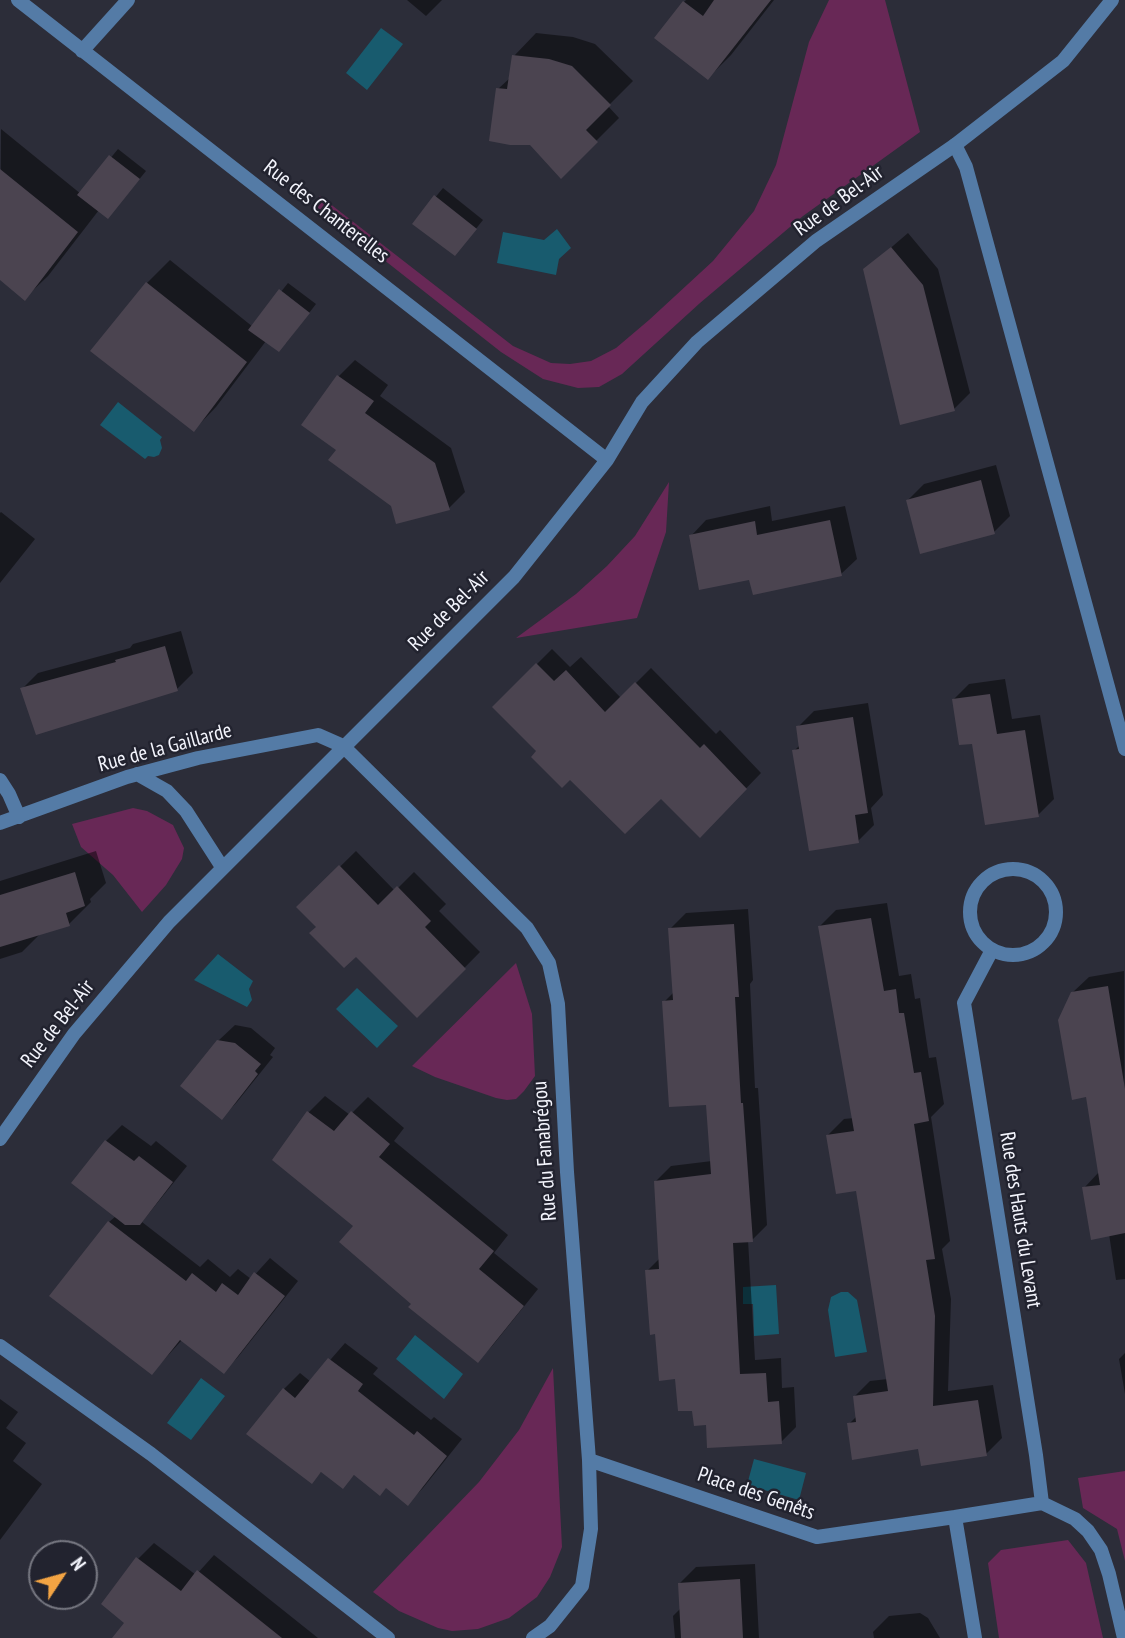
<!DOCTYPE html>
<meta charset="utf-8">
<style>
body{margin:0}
#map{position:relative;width:1125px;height:1638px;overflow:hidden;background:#2c2d39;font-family:"PT Sans Narrow",sans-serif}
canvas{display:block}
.north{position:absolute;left:28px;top:1540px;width:70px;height:70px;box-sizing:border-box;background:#22232f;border:2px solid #767781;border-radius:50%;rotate:54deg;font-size:19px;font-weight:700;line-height:28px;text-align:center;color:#f3f4fc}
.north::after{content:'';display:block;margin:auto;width:24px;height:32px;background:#f3a443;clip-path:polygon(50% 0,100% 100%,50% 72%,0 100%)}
</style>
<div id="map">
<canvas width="1125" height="1638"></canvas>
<div class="north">N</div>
</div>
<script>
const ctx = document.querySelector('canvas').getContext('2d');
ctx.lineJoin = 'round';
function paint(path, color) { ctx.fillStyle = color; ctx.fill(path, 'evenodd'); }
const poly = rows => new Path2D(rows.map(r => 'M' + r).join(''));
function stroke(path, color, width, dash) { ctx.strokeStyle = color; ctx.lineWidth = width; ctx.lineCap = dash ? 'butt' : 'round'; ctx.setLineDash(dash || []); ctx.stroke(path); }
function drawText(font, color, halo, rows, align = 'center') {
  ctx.font = font + ' "PT Sans Narrow",sans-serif'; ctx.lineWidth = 5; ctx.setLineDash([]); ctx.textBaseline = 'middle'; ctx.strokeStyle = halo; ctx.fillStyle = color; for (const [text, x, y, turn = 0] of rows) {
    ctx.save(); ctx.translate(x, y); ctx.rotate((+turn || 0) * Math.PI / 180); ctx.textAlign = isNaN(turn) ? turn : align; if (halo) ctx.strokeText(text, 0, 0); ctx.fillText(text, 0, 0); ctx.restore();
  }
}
paint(poly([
 [829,0,885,0,920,132,803,216,700,303,622,374,599,387,578,388,543,379,501,352,313,204,320,196,513,346,551,363,570,364,591,361,616,348,649,320,713,261,754,211,776,165,809,42],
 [669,482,666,532,637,618,516,638,576,594,607,566,635,536],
 [133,808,147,811,173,825,184,848,182,859,166,885,142,912,113,875,81,847,72,824],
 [516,963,532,1014,535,1076,524,1091,516,1099,507,1100,496,1098,435,1077,412,1066],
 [553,1368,562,1547,550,1577,537,1597,509,1618,478,1629,452,1631,438,1628,399,1611,373,1592,479,1482,519,1430],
 [1125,1471,1125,1561,1117,1529,1083,1508,1078,1478],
 [1068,1540,1086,1563,1103,1638,999,1638,988,1563,1001,1550]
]), '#682856');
paint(poly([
 [381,28,403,44,367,90,346,73],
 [557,229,571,248,559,259,556,275,497,263,503,232,544,240],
 [118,402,162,437,160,440,162,448,159,455,154,457,148,456,145,459,100,425],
 [218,954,253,981,249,989,252,1000,247,1007,194,980],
 [357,988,398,1026,377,1048,336,1009],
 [776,1285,779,1334,754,1336,753,1304,743,1304,743,1287],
 [841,1292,848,1292,857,1300,867,1352,835,1357,828,1310,831,1297],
 [415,1335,463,1374,444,1399,396,1359],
 [201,1378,225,1396,191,1440,167,1423],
 [754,1459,806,1473,799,1500,747,1485]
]), '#185b6e');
paint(poly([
 [407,0,442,0,426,16],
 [686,0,774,0,731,55,708,78,684,2],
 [536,33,573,37,595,44,633,81,608,106,619,118,561,176,498,89,511,77,514,56],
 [1,129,81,194,118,149,146,171,115,209,99,210,48,276,25,298,0,278],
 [443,188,483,220,462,246,414,223],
 [908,233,938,269,970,393,954,409,865,270],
 [170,260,253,327,288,283,316,304,286,343,266,341,216,407,194,430,92,350,147,283],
 [355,360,388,385,380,396,451,448,465,492,449,508,393,505,338,450,304,425,339,376],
 [996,465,1010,516,994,532,908,500,924,484],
 [770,506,772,521,845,506,857,559,841,574,751,578,691,536,706,520],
 [1,512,35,539,0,583,0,513],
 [181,631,193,673,177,689,22,689,38,673,130,648,133,644],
 [552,649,570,667,581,657,621,698,651,668,716,734,720,730,761,773,700,836,661,796,570,778,539,751,494,707],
 [1005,679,1012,719,1040,715,1054,799,1038,815,974,742,953,700,969,684],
 [868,703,883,795,871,808,874,825,858,841,794,751,800,745,798,727,814,711],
 [96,851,106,883,90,899,91,902,69,924,42,932,22,952,0,959,0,881],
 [356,851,395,891,414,872,446,904,439,911,480,952,417,1016,356,954,318,927,299,907],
 [887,903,899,976,911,974,915,999,920,998,929,1058,936,1057,944,1104,931,1117,950,1241,942,1249,951,1299,948,1391,993,1385,1002,1438,986,1454,920,1447,849,1424,857,1416,854,1397,870,1381,888,1379,858,1189,828,1135,844,1119,854,1118,820,926,836,910],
 [748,909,753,980,750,984,755,1088,758,1088,767,1225,752,1240,748,1240,755,1360,781,1358,782,1388,794,1387,796,1427,781,1442,707,1423,694,1409,677,1377,647,1271,660,1258,656,1181,671,1166,712,1161,708,1104,664,1002,675,991,670,929,686,913],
 [1124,971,1125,1279,1116,1280,1109,1234,1084,1188,1099,1172,1072,993,1089,977],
 [235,1025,251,1028,275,1048,270,1055,273,1057,237,1102,222,1118,218,1041],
 [325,1096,350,1115,368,1097,404,1128,394,1141,508,1235,494,1253,538,1289,493,1345,478,1361,413,1304,355,1226,274,1160,309,1112],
 [122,1125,151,1146,156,1141,187,1166,142,1222,200,1267,208,1259,230,1277,238,1269,251,1279,270,1258,298,1281,238,1357,224,1371,182,1340,152,1373,109,1222,116,1216,74,1183,106,1141],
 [345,1343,378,1368,373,1374,431,1420,434,1417,462,1439,423,1488,408,1503,387,1487,355,1474,343,1487,322,1471,312,1482,284,1389,300,1373,311,1382],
 [1125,1353,1125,1394,1119,1359],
 [0,1399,18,1412,6,1428,26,1443,13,1461,42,1484,0,1540],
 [154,1543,196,1575,214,1555,318,1638,133,1638,127,1622,138,1559],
 [755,1564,759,1638,675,1638,673,1616,681,1608,680,1583,696,1567],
 [920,1613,928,1618,940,1638,874,1638,873,1632,889,1616]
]), '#0007');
paint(poly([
 [714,0,771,0,708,80,654,38,683,1,703,16],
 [512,55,549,59,572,66,611,105,586,130,598,142,561,179,530,145,510,145,489,141,496,88,507,89],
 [109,155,140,179,108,219,77,195],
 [0,169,78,232,25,301,0,280],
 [434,195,477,229,455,256,412,224],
 [891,247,923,285,955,411,900,425,863,269],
 [146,282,247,362,194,432,90,351],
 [279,289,310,313,279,352,248,330],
 [337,375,374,401,365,413,435,463,450,510,396,524,391,506,328,460,336,450,301,425],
 [981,480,995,534,920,554,906,500],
 [830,520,842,576,753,595,749,580,699,590,689,535,755,521,757,535],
 [165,646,178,691,36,735,20,688,116,662,115,660],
 [536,663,554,681,566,670,605,712,635,682,700,748,704,744,747,789,700,838,661,799,625,834,570,780,562,788,531,757,536,751,492,707],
 [990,694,997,734,1025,730,1039,817,985,825,972,744,959,745,952,699],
 [853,717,868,813,855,815,859,843,809,851,792,750,799,749,796,726],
 [339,865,378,905,397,886,431,921,425,927,466,969,417,1018,356,957,344,968,309,933,316,927,296,907],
 [75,872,85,906,66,913,70,926,0,947,0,895],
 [871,918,884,991,896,989,899,1013,904,1013,914,1073,921,1072,929,1121,914,1124,935,1259,926,1260,935,1316,933,1406,978,1400,987,1456,921,1466,918,1449,852,1460,847,1423,856,1422,853,1396,888,1391,856,1191,836,1194,826,1135,854,1131,818,926],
 [734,924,739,997,735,997,741,1103,743,1103,753,1242,733,1243,740,1374,766,1373,768,1402,779,1401,782,1444,707,1448,706,1425,694,1426,692,1411,678,1411,675,1379,659,1381,655,1334,650,1335,645,1270,659,1269,654,1181,711,1174,706,1105,669,1107,662,1001,673,1000,668,928],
 [1108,986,1125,1089,1125,1233,1091,1240,1082,1187,1100,1185,1086,1097,1072,1100,1058,1020,1071,992],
 [217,1040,235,1043,261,1064,255,1071,258,1074,222,1120,180,1086],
 [307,1111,334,1131,351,1111,390,1144,379,1157,494,1251,479,1269,524,1306,478,1363,408,1307,411,1304,339,1242,353,1226,272,1160],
 [105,1140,134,1161,139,1156,173,1182,140,1225,125,1225,71,1183],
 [108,1221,186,1281,192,1273,216,1292,222,1283,238,1295,254,1272,285,1296,224,1374,180,1340,152,1375,49,1296],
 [328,1358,363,1384,358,1391,414,1435,417,1431,447,1456,408,1506,386,1488,380,1496,354,1475,343,1489,321,1472,312,1484,246,1434,283,1388,295,1398],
 [136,1557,181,1591,197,1570,282,1638,112,1638,124,1623,101,1604],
 [740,1579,743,1638,681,1638,678,1583]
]), '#4b4450');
stroke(poly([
 [18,0,607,460],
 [82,51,128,0],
 [137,774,167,791,186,811,222,867],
 [0,780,9,794,19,817],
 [0,823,127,777,198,758,318,735,343,746,527,928,549,963,558,1004,567,1172,589,1460,591,1529,582,1586,550,1626,533,1638],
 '970 912a43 43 0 1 1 86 0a43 43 0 1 1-86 0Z',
 [992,950,964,1003,1036,1455,1042,1503],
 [0,1139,74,1034,169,922,514,577,607,460,642,402,697,342,816,241,955,145],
 [0,1346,151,1454,388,1638],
 [589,1460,817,1537,955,1517],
 [975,1638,955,1517,1042,1503,1075,1519,1088,1531,1101,1550,1109,1574,1124,1638]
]), '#547ba6', 14);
stroke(poly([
 [1112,0,1063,61,955,145,966,167,1125,749]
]), '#547ba6', 14);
drawText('21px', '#f3f4fc', '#22232f', [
 ["Rue de Bel-Air",839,201,-36],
 ["Rue des Chanterelles",326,212,38],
 ["Rue de Bel-Air",449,611,-45],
 ["Rue de la Gaillarde",165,748,-15],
 ["Rue de Bel-Air",58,1024,-52],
 ["Rue du Fanabrégou",545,1151,-94],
 ["Rue des Hauts du Levant",1020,1220,81],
 ["Place des Genêts",756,1494,19]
]);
</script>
